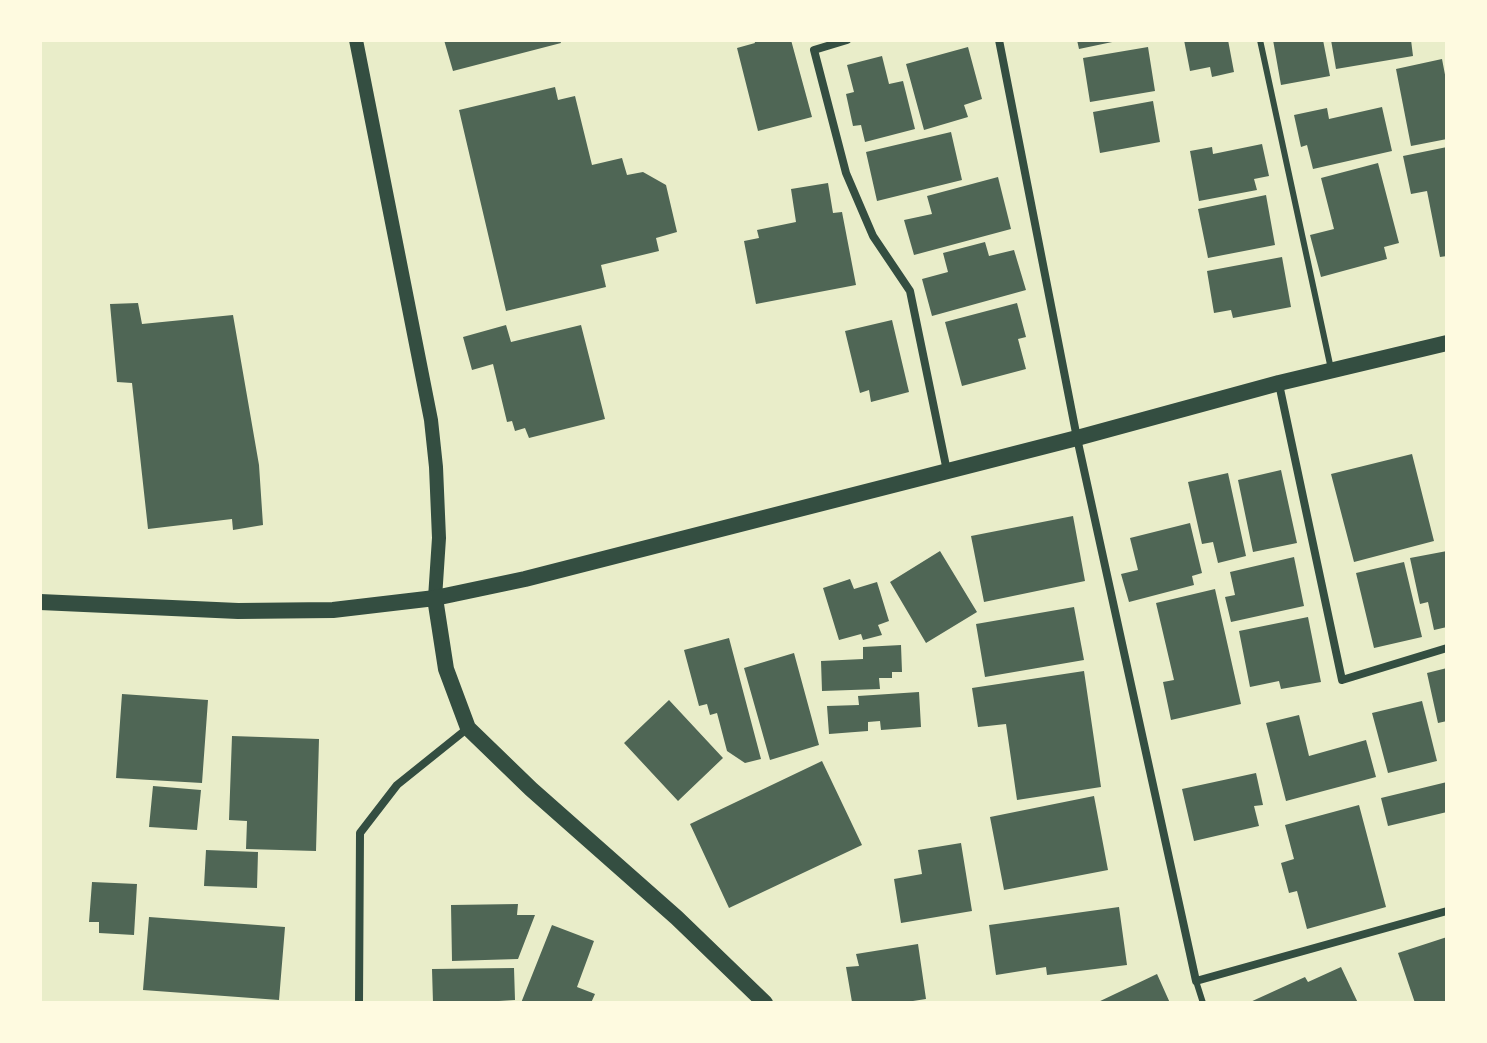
<!DOCTYPE html>
<style>
body{margin:0}
#map{position:relative;width:1487px;height:1043px;overflow:hidden;background:#e9edc9;font-family:Poppins,sans-serif}
canvas{display:block}
.frame{position:absolute;inset:0;border:42px solid #fefae0;pointer-events:none}
</style>
<div id="map">
<canvas width="1487" height="1043"></canvas>
<div class="frame"></div>
</div>
<script>
const ctx = document.querySelector('canvas').getContext('2d');
ctx.lineJoin = 'round';
function paint(path, color) { ctx.fillStyle = color; ctx.fill(path, 'evenodd'); }
const poly = rows => new Path2D(rows.map(r => 'M' + r).join(''));
function stroke(path, color, width, dash) { ctx.strokeStyle = color; ctx.lineWidth = width; ctx.lineCap = dash ? 'butt' : 'round'; ctx.setLineDash(dash || []); ctx.stroke(path); }
paint(poly([
 [444,40,560,40,561,43,453,71],
 [754,40,791,40,812,117,758,131,737,48,755,43],
 [1077,40,1117,40,1117,41,1079,49],
 [1184,40,1228,40,1234,72,1212,77,1210,67,1190,71],
 [1273,40,1323,40,1330,76,1281,85],
 [1331,40,1411,40,1413,56,1336,69],
 [968,47,982,99,964,105,968,117,924,130,906,64],
 [1148,47,1155,91,1090,102,1083,58],
 [882,56,889,84,903,81,915,129,865,142,861,125,853,126,846,94,854,92,847,65],
 [1442,59,1447,85,1447,139,1411,146,1396,69],
 [555,87,558,100,575,96,592,165,622,158,627,175,643,172,666,185,677,232,656,238,659,251,601,265,606,287,506,311,459,110],
 [1153,101,1160,142,1100,153,1093,112],
 [1382,107,1392,151,1313,169,1307,145,1301,147,1294,115,1327,108,1329,119],
 [951,132,962,180,877,201,866,152],
 [1262,144,1269,176,1254,179,1257,190,1199,201,1190,151,1212,147,1213,154],
 [1447,147,1447,256,1440,257,1427,191,1411,194,1403,156],
 [1378,163,1399,243,1384,247,1387,259,1321,277,1310,235,1334,229,1321,178],
 [998,177,1011,229,914,255,904,220,932,214,927,196],
 [828,183,833,213,842,212,856,285,756,304,744,241,759,238,757,230,796,222,791,189],
 [1266,195,1275,245,1208,258,1198,209],
 [985,242,989,256,1014,250,1026,290,932,316,922,279,948,272,943,253],
 [1282,257,1291,307,1233,318,1231,310,1214,313,1207,271],
 [138,303,142,324,233,315,259,465,263,525,233,530,232,519,148,529,132,383,117,382,110,304],
 [1017,303,1026,337,1018,339,1026,369,962,386,945,322],
 [892,320,909,392,871,402,869,390,860,393,845,331],
 [506,325,511,342,581,325,605,419,529,438,525,428,515,431,512,421,507,422,493,364,472,370,463,337],
 [1412,454,1434,541,1354,562,1331,474],
 [1281,470,1297,543,1253,552,1238,480],
 [1228,473,1246,556,1218,563,1213,542,1202,544,1188,482],
 [1073,516,1085,581,984,602,971,536],
 [1190,523,1202,573,1192,576,1194,585,1129,602,1121,574,1138,570,1130,538],
 [940,551,977,612,926,643,890,582],
 [1447,551,1447,627,1434,630,1428,602,1420,604,1410,558],
 [1294,557,1304,606,1231,622,1225,597,1235,595,1230,572],
 [1404,562,1422,637,1374,648,1356,573],
 [850,579,854,589,877,582,889,621,878,625,882,635,863,640,861,634,839,640,823,588],
 [1215,589,1241,704,1171,720,1163,682,1174,680,1156,603],
 [1074,607,1084,660,985,677,976,624],
 [1308,617,1321,682,1281,689,1279,681,1250,687,1239,631],
 [729,638,761,759,745,763,727,751,717,713,710,715,707,704,699,706,684,650],
 [901,645,902,672,892,672,892,678,879,678,880,689,822,691,821,661,863,659,863,647],
 [794,653,819,745,770,760,744,668],
 [1447,668,1447,721,1438,723,1427,673],
 [1084,671,1101,787,1017,800,1006,724,978,727,972,688],
 [919,692,921,727,881,730,880,721,868,722,868,731,829,734,827,706,859,705,858,696],
 [122,694,208,700,202,783,116,778],
 [669,700,723,758,678,801,624,743],
 [1422,701,1437,761,1388,773,1372,713],
 [1299,715,1309,756,1366,740,1376,777,1286,801,1266,723],
 [232,736,319,739,316,851,246,849,247,821,229,820],
 [822,761,862,845,729,908,690,824],
 [1256,773,1263,805,1254,806,1259,826,1194,841,1182,789],
 [1447,782,1447,812,1388,826,1381,798],
 [153,786,201,790,197,830,149,827],
 [1094,796,1108,870,1004,890,990,817],
 [1359,805,1386,907,1307,929,1297,891,1289,893,1281,863,1294,859,1285,825],
 [961,843,972,911,901,923,894,879,922,874,918,850],
 [206,850,258,852,257,888,204,886],
 [92,882,137,884,134,935,99,933,99,922,89,922],
 [518,904,517,915,535,915,518,959,452,961,451,905],
 [1119,907,1127,965,1047,975,1046,967,996,975,989,925],
 [149,917,285,927,279,1000,143,990],
 [552,925,594,941,577,987,595,994,591,1003,521,1003],
 [1447,937,1447,1003,1415,1003,1398,953],
 [918,944,926,999,900,1003,852,1002,846,967,859,966,856,954],
 [1341,967,1358,1003,1248,1003,1305,977,1308,982],
 [514,968,515,1000,499,1001,499,1003,433,1003,432,969],
 [1157,974,1170,1003,1096,1003]
]), '#4f6655');
stroke(poly([
 [1260,40,1331,369],
 [1196,981,1203,1003]
]), '#344e41', 6);
stroke(poly([
 [847,40,814,50,846,173,873,236,910,291,947,471],
 [999,40,1077,438,1196,981,1447,911],
 [1279,384,1342,680,1447,648],
 [359,1003,360,833,397,785,468,728]
]), '#344e41', 8);
stroke(poly([
 [356,40,431,420,436,467,439,538,435,598]
]), '#344e41', 14);
stroke(poly([
 [435,598,446,669,468,728,531,789,677,918,765,1003],
 [40,602,238,611,333,610,435,598,525,579,1077,438,1279,383,1447,343]
]), '#344e41', 16);
</script>
